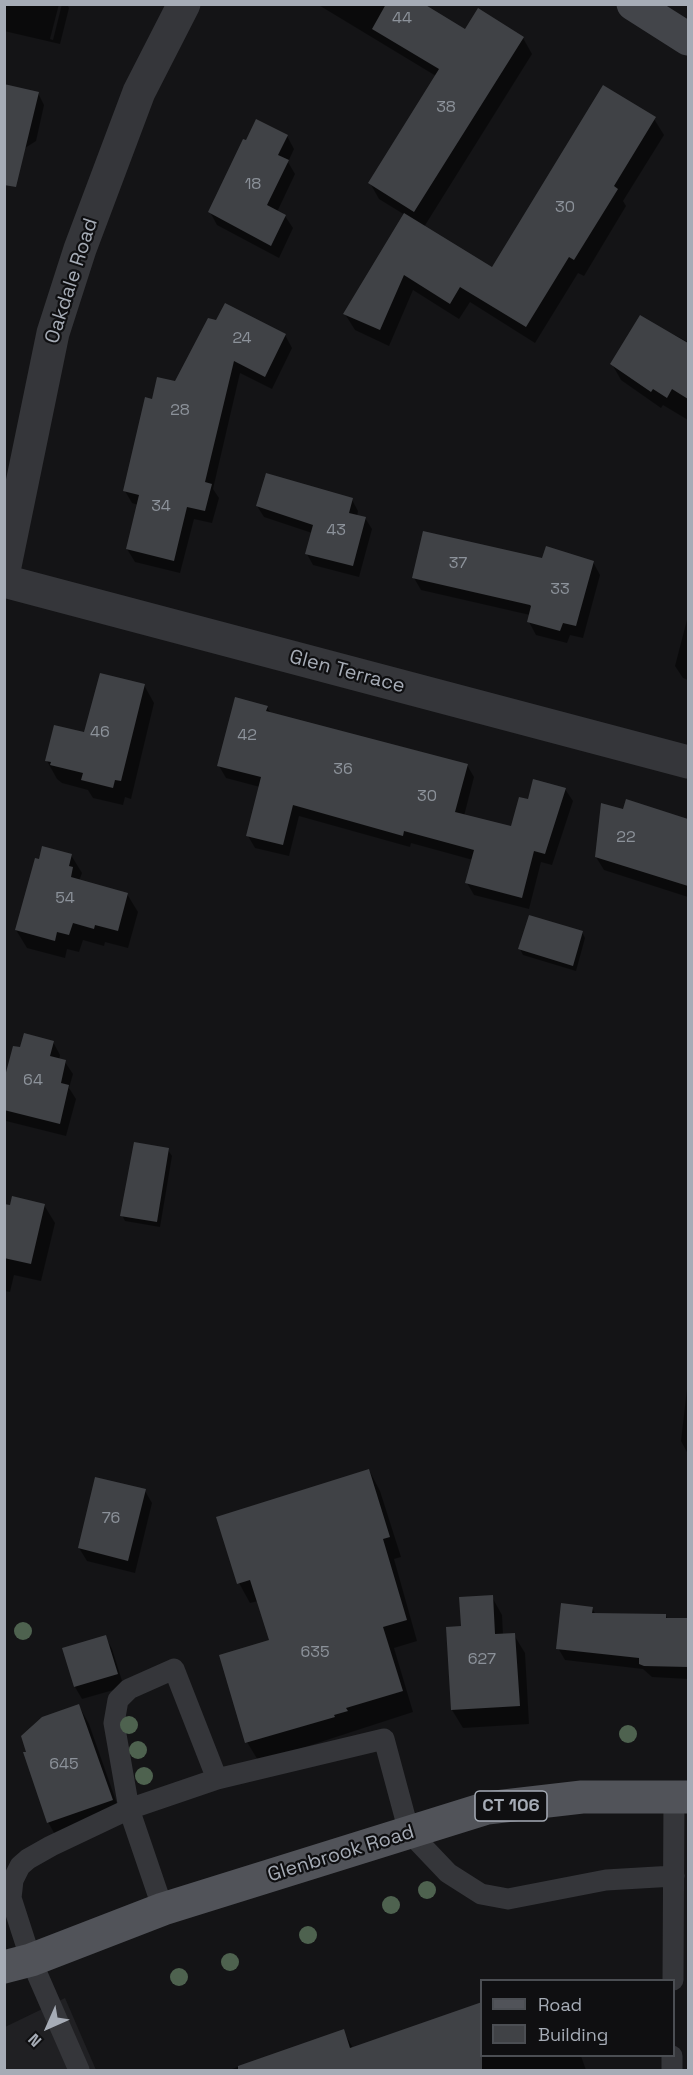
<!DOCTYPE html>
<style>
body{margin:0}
#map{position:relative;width:693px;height:2075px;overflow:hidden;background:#141416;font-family:"Space Grotesk",sans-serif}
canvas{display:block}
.frame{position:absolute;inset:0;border:6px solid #a6acb6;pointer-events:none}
.legend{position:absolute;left:480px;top:1979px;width:195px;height:78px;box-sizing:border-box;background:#0f0f11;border:2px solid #4b4e53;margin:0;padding:8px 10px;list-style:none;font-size:18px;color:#a6acb6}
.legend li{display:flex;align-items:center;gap:12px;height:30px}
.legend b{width:30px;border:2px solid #4b4e53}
.north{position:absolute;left:18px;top:1997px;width:60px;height:60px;-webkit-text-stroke:4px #0f0f11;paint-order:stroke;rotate:225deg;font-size:16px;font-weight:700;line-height:24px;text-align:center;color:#a6acb6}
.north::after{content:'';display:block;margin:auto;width:21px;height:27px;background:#a6acb6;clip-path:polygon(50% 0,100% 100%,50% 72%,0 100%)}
</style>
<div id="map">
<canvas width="693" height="2075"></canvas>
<div class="frame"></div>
<ul class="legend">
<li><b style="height:8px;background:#515359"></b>Road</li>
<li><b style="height:16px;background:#404246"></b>Building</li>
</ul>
<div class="north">N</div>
</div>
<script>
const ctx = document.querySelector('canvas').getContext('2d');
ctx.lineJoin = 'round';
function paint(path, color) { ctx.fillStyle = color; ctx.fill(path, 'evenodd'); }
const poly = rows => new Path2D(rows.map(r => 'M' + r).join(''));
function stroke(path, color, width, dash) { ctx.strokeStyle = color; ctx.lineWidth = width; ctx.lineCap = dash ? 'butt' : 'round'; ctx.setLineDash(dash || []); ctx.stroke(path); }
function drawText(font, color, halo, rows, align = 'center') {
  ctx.font = font + ' "Space Grotesk",sans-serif'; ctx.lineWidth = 4.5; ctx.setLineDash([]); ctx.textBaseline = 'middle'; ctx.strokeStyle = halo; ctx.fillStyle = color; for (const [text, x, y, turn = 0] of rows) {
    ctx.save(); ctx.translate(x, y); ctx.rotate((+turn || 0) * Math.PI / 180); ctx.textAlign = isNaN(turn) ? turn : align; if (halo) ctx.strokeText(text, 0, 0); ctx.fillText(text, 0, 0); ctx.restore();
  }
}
paint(poly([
 [65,1998,96,2070,5,2070,5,2027]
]), '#202023');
paint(poly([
 [4,4,59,4,50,39,53,40,62,4,67,4,69,8,60,44,4,31],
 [317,4,416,4,465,31,523,38,532,54,424,227,492,269,654,119,664,135,623,201,626,206,584,276,578,273,535,343,470,302,459,319,413,290,389,346,355,330,345,314,405,215,379,199,370,183,436,76],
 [4,81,8,86,38,93,44,105,36,141,25,148,4,143],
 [287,136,294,149,288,162,295,174,277,212,285,216,293,228,279,258,217,225,210,212],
 [640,317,688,342,688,420,663,405,661,408,621,380,612,364],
 [217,322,285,335,292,348,272,389,240,373,213,489,219,498,212,523,194,519,180,573,135,562,127,549,138,505,132,503,125,491,153,400,176,383],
 [352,500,358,511,357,516,365,518,372,529,359,577,313,565,307,554,312,533,264,517,257,506],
 [543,560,593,562,600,575,583,638,570,635,567,643,536,635,529,622,530,615,421,590,414,578],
 [688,616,688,680,683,678,675,666],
 [144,685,154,703,131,799,125,797,123,805,93,798,88,790,62,783,57,779,47,761],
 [267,707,271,714,467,765,474,777,464,816,512,828,529,801,565,789,573,801,552,865,541,862,529,909,474,895,467,883,473,860,411,843,410,847,299,816,289,856,255,848,248,836,260,787,226,778,219,766],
 [659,822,688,830,688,897,604,870,596,857],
 [71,855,82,873,79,881,127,894,138,912,128,948,105,942,104,946,83,940,79,952,67,949,65,958,27,948,16,930],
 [582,932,585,938,576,971,523,955,520,949],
 [53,1042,60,1055,59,1060,65,1062,73,1074,69,1088,76,1099,66,1136,6,1121,4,1118,4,1086,21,1049],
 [168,1150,172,1156,160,1227,125,1221,122,1215],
 [4,1205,44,1205,55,1223,41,1281,14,1275,10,1292,4,1291],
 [688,1380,688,1454,681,1441],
 [369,1470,380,1491,401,1557,394,1559,417,1641,394,1648,413,1712,259,1762,247,1742,270,1641,258,1601,250,1603,239,1583],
 [145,1491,152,1503,135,1573,87,1561,79,1548],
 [492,1597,502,1615,503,1635,514,1635,525,1653,529,1724,463,1728,452,1710,463,1627],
 [592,1608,596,1615,666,1616,668,1619,688,1620,688,1679,652,1677,643,1669,565,1660,558,1648],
 [105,1636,112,1649,124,1687,82,1699,75,1687],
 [79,1706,89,1724,122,1818,58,1840,48,1822],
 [343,2031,353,2048,482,2056,581,2056,586,2070,229,2070]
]), '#0007');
paint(poly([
 [386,4,424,4,465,29,478,8,524,37,414,212,368,183,439,69,372,29],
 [4,84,39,92,16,187,4,185],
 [603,85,656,117,614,186,618,189,574,260,569,257,526,327,460,287,450,304,404,275,380,330,343,314,404,213,492,267],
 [256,119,288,135,278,155,289,160,267,205,286,215,271,246,208,212,243,139,246,140],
 [225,303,286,334,265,377,234,361,205,482,212,484,205,511,187,507,174,561,126,549,139,495,123,491,145,397,152,399,157,377,175,381,208,318,216,320],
 [640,315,688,343,688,399,672,389,667,398,653,389,651,392,610,364],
 [266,473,353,498,349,513,366,517,353,566,305,554,313,525,256,506],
 [423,531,542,558,546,546,594,561,576,626,563,623,560,631,527,622,531,606,530,605,412,578],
 [100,673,145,684,121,781,115,780,113,788,81,780,83,773,50,765,51,762,45,761,54,725,84,732],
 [235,697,268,706,266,711,468,764,455,812,511,826,519,797,528,799,533,779,566,788,545,854,534,851,522,898,465,883,474,850,404,831,403,836,293,805,283,845,246,836,261,777,217,766],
 [626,799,688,819,688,886,595,857,601,803,623,809],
 [42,846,72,854,69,866,73,867,71,877,128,893,118,931,95,925,94,929,73,923,69,935,57,932,55,941,15,930,35,858,39,859],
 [529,915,583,931,573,966,518,949],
 [24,1033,54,1041,50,1056,66,1060,61,1083,69,1085,60,1124,4,1110,4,1080,13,1046,20,1047],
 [134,1142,169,1148,157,1222,120,1216],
 [12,1196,45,1204,31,1264,4,1258,4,1204,10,1205],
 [369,1469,390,1537,383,1539,407,1620,383,1627,403,1691,346,1708,348,1711,334,1715,335,1717,245,1743,219,1655,269,1640,250,1580,237,1584,216,1517],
 [95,1477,146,1489,128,1561,78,1548],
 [493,1595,495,1634,515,1633,520,1706,451,1710,446,1627,461,1626,459,1597],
 [561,1603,593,1607,592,1613,666,1614,666,1618,688,1618,688,1667,644,1666,639,1664,639,1658,556,1649],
 [106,1635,118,1674,74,1687,62,1648],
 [79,1704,113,1800,47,1823,23,1752,26,1752,21,1736,42,1717],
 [482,2002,482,2070,238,2070,238,2066,344,2029,350,2048]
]), '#404246');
stroke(poly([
 [163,1909,129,1809,114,1723,118,1700,129,1689,174,1669,217,1779],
 [673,1980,674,1797],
 [79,2070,31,1960,11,1898,13,1880,20,1866,28,1859,51,1846,129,1809,217,1779,384,1739,409,1832,448,1873,481,1894,508,1899,606,1880,674,1876],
 [672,2070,672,2056]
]), '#35363a', 21);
stroke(poly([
 [4,571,53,333,80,249,139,92,184,4],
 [4,581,688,762]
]), '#35363a', 33);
stroke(poly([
 [633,4,688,39]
]), '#43454a', 33);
stroke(poly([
 [4,1967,31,1960,163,1909,487,1808,582,1797,688,1797]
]), '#515359', 33);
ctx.fillStyle = '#4e624f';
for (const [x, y] of [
 [23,1631],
 [129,1725],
 [628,1734],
 [138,1750],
 [144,1776],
 [427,1890],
 [391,1905],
 [308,1935],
 [230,1962],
 [179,1977]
]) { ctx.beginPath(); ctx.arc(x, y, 9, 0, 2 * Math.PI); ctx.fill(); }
drawText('16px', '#8c929a', null, [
 ["44",402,19],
 ["38",446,108],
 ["18",253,185],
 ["30",565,208],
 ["24",242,339],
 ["28",180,411],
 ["34",161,507],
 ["43",336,531],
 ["37",458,564],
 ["33",560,590],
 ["46",100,733],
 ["42",247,736],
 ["36",343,770],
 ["30",427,797],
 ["22",626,838],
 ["54",65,899],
 ["64",33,1081],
 ["76",111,1519],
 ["635",315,1653],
 ["627",482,1660],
 ["645",64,1765]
]);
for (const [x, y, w] of [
 [511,1806,72]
]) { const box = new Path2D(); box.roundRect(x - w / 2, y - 15, w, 30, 4.5); ctx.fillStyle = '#0f0f11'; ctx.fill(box); stroke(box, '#a6acb6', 1.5); }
drawText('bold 18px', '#a6acb6', null, [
 ["CT 106",511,1806]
]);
drawText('20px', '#a6acb6', '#0f0f11', [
 ["Oakdale Road",72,281,-72],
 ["Glen Terrace",347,672,15],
 ["Glenbrook Road",341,1854,-17]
]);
</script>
